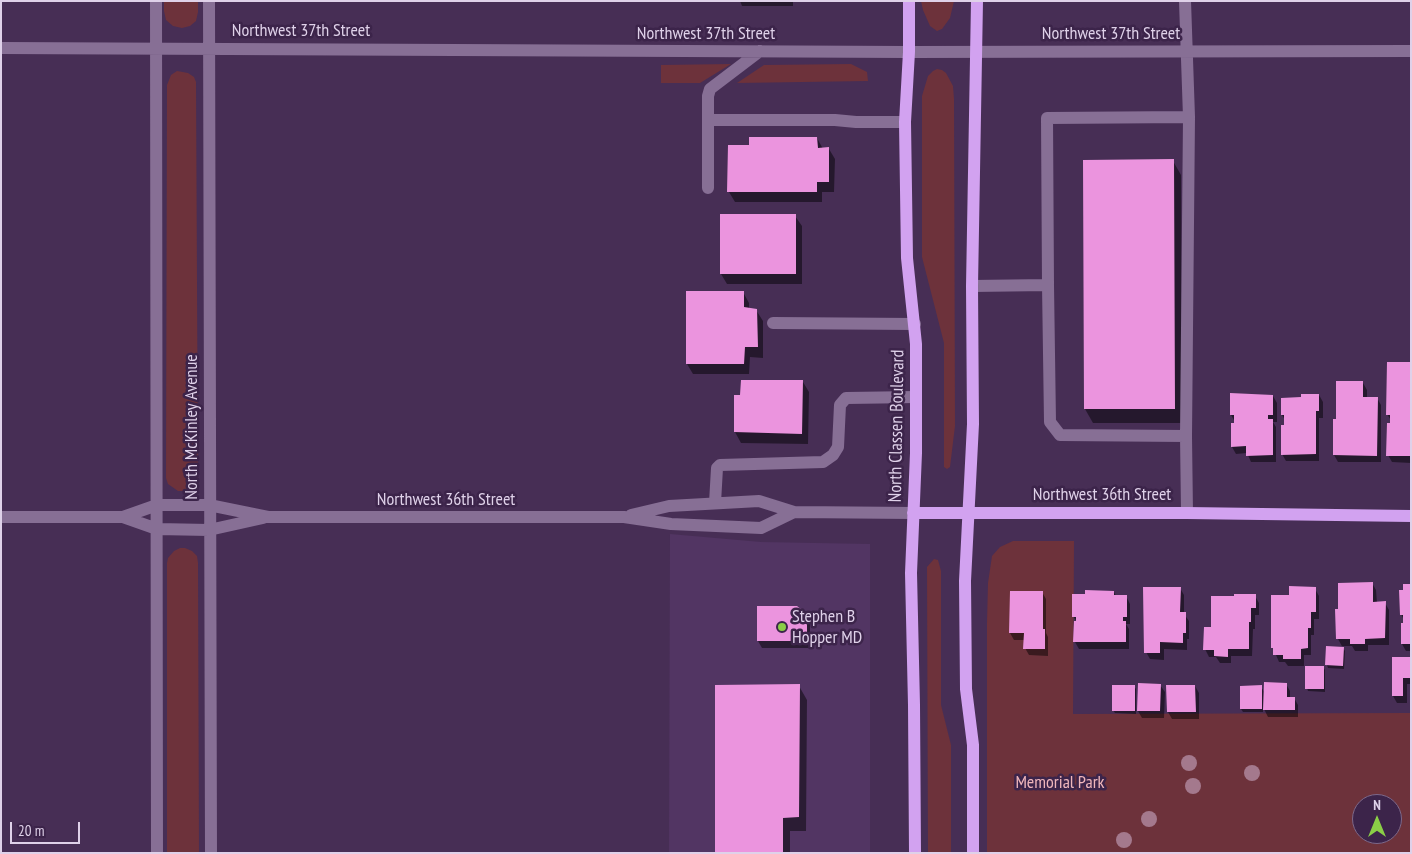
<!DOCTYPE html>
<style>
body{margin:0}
#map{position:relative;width:1412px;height:854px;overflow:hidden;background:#472e55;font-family:"PT Sans Narrow",sans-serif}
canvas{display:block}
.frame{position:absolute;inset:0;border:2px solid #dfd1e9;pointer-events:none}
.north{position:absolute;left:1352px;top:794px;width:50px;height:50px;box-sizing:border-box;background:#3c244a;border:1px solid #7d698a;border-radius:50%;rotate:0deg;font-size:14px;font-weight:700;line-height:20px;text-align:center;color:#dfd1e9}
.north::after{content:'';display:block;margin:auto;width:18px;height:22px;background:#8bce47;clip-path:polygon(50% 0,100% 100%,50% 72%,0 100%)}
.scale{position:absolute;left:10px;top:822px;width:70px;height:22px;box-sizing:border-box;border:2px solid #dfd1e9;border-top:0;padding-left:6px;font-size:15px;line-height:18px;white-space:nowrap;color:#dfd1e9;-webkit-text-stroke:4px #3c244a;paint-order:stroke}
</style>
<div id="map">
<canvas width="1412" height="854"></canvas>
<div class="frame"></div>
<div class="north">N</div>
<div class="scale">20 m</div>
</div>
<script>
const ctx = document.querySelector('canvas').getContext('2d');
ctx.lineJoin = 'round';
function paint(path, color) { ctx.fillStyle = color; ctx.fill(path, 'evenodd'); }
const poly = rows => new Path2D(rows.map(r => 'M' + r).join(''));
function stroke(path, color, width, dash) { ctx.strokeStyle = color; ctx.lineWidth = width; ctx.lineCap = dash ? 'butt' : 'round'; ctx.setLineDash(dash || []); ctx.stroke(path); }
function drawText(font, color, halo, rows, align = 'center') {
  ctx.font = font + ' "PT Sans Narrow",sans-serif'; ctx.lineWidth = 5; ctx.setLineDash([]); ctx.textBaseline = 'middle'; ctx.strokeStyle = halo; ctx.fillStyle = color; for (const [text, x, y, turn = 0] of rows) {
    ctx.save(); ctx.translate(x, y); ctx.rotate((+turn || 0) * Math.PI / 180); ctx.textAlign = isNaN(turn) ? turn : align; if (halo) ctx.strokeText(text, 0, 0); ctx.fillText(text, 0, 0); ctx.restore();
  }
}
paint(poly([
 [670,534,761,542,870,544,870,853,669,853]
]), '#523563');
paint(poly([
 [164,1,198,1,198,12,196,21,190,26,182,28,173,26,166,20,164,11],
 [921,1,954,1,950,18,942,29,937,31,930,26,923,10],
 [731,64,700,83,661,83,661,65],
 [851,64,867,72,868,81,737,83,764,65],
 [937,69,942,70,946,73,953,86,954,99,955,426,950,467,947,469,944,467,944,343,922,257,922,96,928,76,933,71],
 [177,71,188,73,194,77,196,82,198,480,190,490,183,491,178,491,168,484,166,478,167,85,171,75],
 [1013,541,1074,541,1073,714,1411,713,1411,853,987,853,987,623,988,583,992,556,1000,547],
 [1362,804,1392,804,1392,834,1362,834],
 [180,548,185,548,192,551,197,556,198,563,199,853,167,853,167,563,168,558,174,551],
 [934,559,938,560,941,571,941,705,951,745,951,853,928,853,927,567]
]), '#6d323b');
paint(poly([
 [740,1,793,1,793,6,742,6],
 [817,138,823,149,829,149,835,159,834,192,822,192,822,202,735,202,729,192,750,146],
 [1173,161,1181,175,1182,423,1093,423,1085,409],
 [795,216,802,226,802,284,727,284,721,274],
 [743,292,749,303,749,309,756,310,763,321,763,358,750,357,749,374,693,374,687,364],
 [1411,363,1411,463,1392,462,1388,455,1392,422,1387,414],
 [803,382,809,392,808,444,741,443,735,432],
 [1363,383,1367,390,1367,398,1377,398,1381,405,1381,462,1338,462,1334,455,1335,420,1337,420],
 [1231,394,1273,396,1277,403,1277,422,1273,422,1276,427,1276,462,1251,462,1247,453,1236,454,1232,447,1235,422,1231,415],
 [1319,395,1323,402,1323,418,1319,418,1319,461,1286,461,1282,454,1285,420,1282,415,1282,399,1302,399],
 [1372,583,1376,590,1377,603,1385,603,1389,610,1389,645,1368,645,1368,651,1355,651,1352,646,1342,646,1345,651,1344,669,1328,668,1327,665,1343,648,1338,639,1337,610],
 [1411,585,1411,651,1406,651,1402,644,1404,620,1401,614,1404,591],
 [1180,588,1184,595,1184,614,1189,621,1189,639,1187,639,1187,650,1164,649,1164,660,1150,659,1146,652],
 [1315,589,1319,596,1319,619,1314,619,1314,635,1311,635,1311,655,1304,655,1304,666,1288,666,1285,662,1279,662,1273,648,1291,596],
 [1042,592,1046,599,1046,633,1048,637,1048,656,1029,655,1025,648,1025,640,1014,640,1010,633],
 [1114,592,1116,596,1126,596,1130,604,1130,624,1126,624,1129,629,1129,649,1079,649,1075,642,1077,622,1073,616],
 [1255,596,1259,603,1259,615,1255,615,1255,629,1253,629,1252,656,1231,656,1231,663,1220,663,1216,657,1209,657,1205,649,1212,628],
 [806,615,810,622,810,648,762,648,758,641],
 [1411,658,1411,684,1407,684,1407,703,1397,703,1393,696],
 [1323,667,1325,670,1325,692,1308,691,1307,688],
 [1286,684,1290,691,1290,698,1294,698,1298,705,1298,717,1268,717,1263,707,1263,712,1243,712,1241,709,1241,687,1261,687,1265,693],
 [1160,685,1165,692,1164,718,1142,718,1138,711],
 [716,686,799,686,807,700,806,831,790,831,790,853,716,852],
 [1134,686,1136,689,1136,714,1115,713,1113,710],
 [1195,686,1199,693,1199,719,1172,719,1168,712]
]), '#0007');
paint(poly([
 [749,137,817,137,818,148,829,147,829,182,817,182,817,192,727,192,728,145,749,145],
 [1174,159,1175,409,1084,409,1083,160],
 [720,214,796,214,796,274,720,274],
 [686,291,744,291,744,307,757,309,758,347,745,347,744,364,686,364],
 [1387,362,1411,362,1411,456,1386,456,1387,423,1390,423,1390,415,1386,415],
 [741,380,803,380,802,434,734,432,734,395,740,395],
 [1336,381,1363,381,1363,397,1378,397,1377,456,1333,455,1333,419,1336,419],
 [1230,393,1273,395,1273,415,1268,415,1268,419,1273,419,1273,455,1246,456,1246,446,1231,447,1231,423,1234,423,1234,415,1230,415],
 [1301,394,1319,394,1319,411,1316,411,1316,454,1281,455,1281,425,1284,425,1284,415,1281,415,1281,398,1301,397],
 [1373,582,1373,602,1386,601,1385,638,1365,639,1365,644,1350,644,1350,639,1336,639,1335,609,1338,609,1338,583],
 [1403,584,1411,584,1411,644,1401,644,1401,623,1403,623,1403,615,1400,615,1399,590,1403,590],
 [1289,586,1316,587,1316,612,1311,612,1311,628,1308,628,1308,648,1301,649,1301,659,1283,659,1283,655,1273,655,1273,648,1271,648,1271,595,1289,595],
 [1143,587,1181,587,1180,612,1186,612,1186,633,1183,633,1183,643,1160,642,1160,653,1144,653],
 [1085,590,1114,591,1114,595,1127,595,1127,617,1123,617,1123,621,1126,621,1126,642,1073,642,1074,621,1076,621,1076,617,1072,617,1072,594,1085,594],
 [1010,591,1043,591,1043,629,1045,629,1045,649,1023,649,1024,633,1009,633],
 [1234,594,1256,594,1256,608,1251,608,1251,622,1249,622,1249,649,1228,649,1228,657,1214,656,1214,650,1203,650,1204,627,1211,627,1211,596,1234,596],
 [757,606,797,606,807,614,807,641,757,641],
 [1326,646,1344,647,1343,666,1325,665],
 [1392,657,1411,657,1411,678,1403,678,1403,696,1392,696],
 [1305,666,1324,666,1324,689,1305,689],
 [1264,682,1287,683,1287,697,1295,697,1295,710,1263,710],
 [1138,683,1161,684,1160,711,1137,711],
 [800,684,799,817,783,818,783,852,715,852,715,685],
 [1112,685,1135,685,1135,711,1112,711],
 [1166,685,1195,685,1196,712,1167,712],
 [1262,685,1262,709,1240,709,1240,686]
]), '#eb94de');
stroke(poly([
 [156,1,157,853],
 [209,1,211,853],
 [1185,1,1189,117,1186,436],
 [1,48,909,52,1411,51],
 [708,120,835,120,856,122,905,122],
 [708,188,708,96,710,89,760,51],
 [1048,285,1047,118,1189,117],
 [972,286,1048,285,1050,422,1060,435,1186,436,1187,513],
 [773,323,915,324],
 [715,503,717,468,720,465,823,462,833,455,838,447,840,405,846,398,916,397],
 [631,515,669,506,759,501,794,512,913,513],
 [1,517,123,517,157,529,209,530,263,518],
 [123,517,157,505,209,505,268,517,624,517,671,524,761,528,794,512]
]), '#876f95', 12);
stroke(poly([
 [909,1,909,52,905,122,907,258,916,344,916,453,911,573,914,705,915,853],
 [913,513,1187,513,1411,516],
 [973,853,973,745,966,689,965,581,973,424,972,286,977,1]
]), '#d2a2f0', 12);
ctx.fillStyle = '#a4798d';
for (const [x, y] of [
 [1189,763],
 [1252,773],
 [1193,786],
 [1149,819],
 [1124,840]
]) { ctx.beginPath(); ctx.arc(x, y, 8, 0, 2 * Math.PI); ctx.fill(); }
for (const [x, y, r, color] of [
 [782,627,5,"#8bce47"]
]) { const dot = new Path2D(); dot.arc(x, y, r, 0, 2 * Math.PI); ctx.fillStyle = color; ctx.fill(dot); stroke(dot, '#3c244a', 2); }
drawText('18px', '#dfd1e9', '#3c244a', [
 ["Northwest 37th Street",301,31],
 ["Northwest 37th Street",706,34],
 ["Northwest 37th Street",1111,34],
 ["North Classen Boulevard",897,426,-89],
 ["North McKinley Avenue",192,427,-90],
 ["Northwest 36th Street",1102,495],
 ["Northwest 36th Street",446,500]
]);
drawText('18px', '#dfd1e9', '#3c244a', [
 ["Stephen B",792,617],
 ["Hopper MD",792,638]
], 'left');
drawText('18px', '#f0b6bb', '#3c244a', [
 ["Memorial Park",1060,783]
]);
</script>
